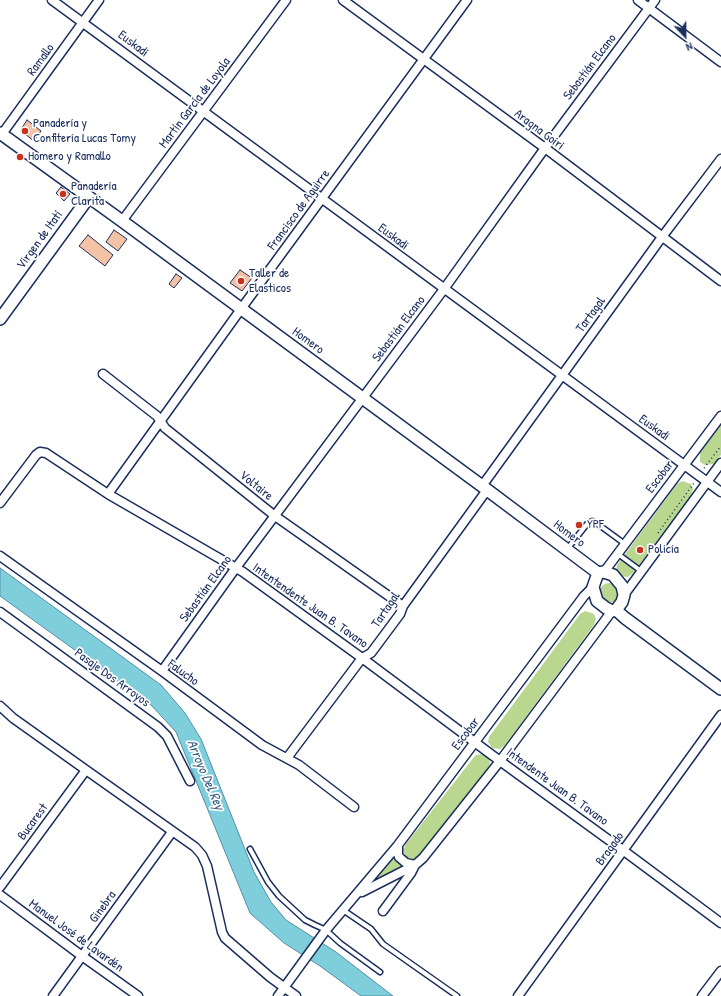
<!DOCTYPE html>
<meta charset="utf-8">
<style>
body{margin:0}
#map{position:relative;width:721px;height:996px;overflow:hidden;background:#fff;font-family:"Patrick Hand",sans-serif}
canvas{display:block}
.north{position:absolute;left:665px;top:16px;width:40px;height:40px;-webkit-text-stroke:3px #fff;paint-order:stroke;rotate:158deg;font-size:11px;font-weight:700;line-height:16px;text-align:center;color:#1b2f5e}
.north::after{content:'';display:block;margin:auto;width:14px;height:18px;background:#1b2f5e;clip-path:polygon(50% 0,100% 100%,50% 72%,0 100%)}
</style>
<div id="map">
<canvas width="721" height="996"></canvas>
<div class="north">N</div>
</div>
<script>
const ctx = document.querySelector('canvas').getContext('2d');
ctx.lineJoin = 'round';
function paint(path, color) { ctx.fillStyle = color; ctx.fill(path, 'evenodd'); }
const poly = rows => new Path2D(rows.map(r => 'M' + r).join(''));
function stroke(path, color, width, dash) { ctx.strokeStyle = color; ctx.lineWidth = width; ctx.lineCap = dash ? 'butt' : 'round'; ctx.setLineDash(dash || []); ctx.stroke(path); }
function drawText(font, color, halo, rows, align = 'center') {
  ctx.font = font + ' "Patrick Hand",sans-serif'; ctx.lineWidth = 3.5; ctx.setLineDash([]); ctx.textBaseline = 'middle'; ctx.strokeStyle = halo; ctx.fillStyle = color; for (const [text, x, y, turn = 0] of rows) {
    ctx.save(); ctx.translate(x, y); ctx.rotate((+turn || 0) * Math.PI / 180); ctx.textAlign = isNaN(turn) ? turn : align; if (halo) ctx.strokeText(text, 0, 0); ctx.fillText(text, 0, 0); ctx.restore();
  }
}
paint(poly([
 [721,424,721,455,714,464,705,465,700,462,700,453],
 [682,481,691,484,693,489,691,495,633,573,628,577,620,576,616,571,617,565,677,484],
 '599 593a10 10 0 1 1 20 0a10 10 0 1 1-20 0Z',
 [585,611,594,614,596,619,594,625,505,745,500,749,492,748,488,742,489,737,580,614],
 [482,754,487,757,489,759,490,765,488,768,420,856,412,860,407,858,405,855,403,850,406,844,474,757,476,755],
 [396,852,405,866,378,878,368,885]
]), '#bad790');
const water = poly([
 [0,568,161,685,185,713,201,739,254,872,271,902,286,920,336,952,393,996,361,996,320,966,284,943,250,913,176,732,151,705,0,596,0,568]
]);
paint(water, '#7fcedb');
stroke(water, '#578ea9', 1);
const building = poly([
 [27,120,41,131,34,141,21,131,22,128,27,120],
 [61,187,70,194,64,201,56,193,61,187],
 [114,230,127,239,118,251,106,242,114,230],
 [88,235,113,255,105,266,79,246,88,235],
 [240,270,252,278,242,291,230,283,240,270],
 [176,274,182,278,174,288,169,284,176,274]
]);
paint(building, '#f4c2a5');
stroke(building, '#1b2f5e', 1);
const lane = poly([
 [568,548,587,524,592,521,595,522,625,544],
 [618,554,641,571],
 [250,849,268,882,279,896,305,920,315,925,326,930,340,943,380,972],
 [343,910,371,929,383,944,457,996]
]);
const street = poly([
 [52,0,721,492],
 [343,0,545,148,721,281],
 [638,0,721,62],
 [2,134,99,0],
 [122,221,286,0],
 [103,374,157,416,165,428,275,516,403,606],
 [482,486,662,237,721,159],
 [108,494,241,309,467,0],
 [0,503,36,455,40,452,46,453,108,494,243,572,362,658,500,761,624,851,721,923],
 [0,556,162,671,262,745,299,765,354,807],
 [604,572,721,416],
 [624,595,721,463],
 [0,612,158,727,167,736,190,781],
 [162,671,235,569,444,289,545,148,655,0],
 [0,706,13,718,86,770,195,847,202,855,207,866,222,932,225,938,270,977,296,996],
 [287,758,362,658,371,653,400,614,403,606,487,490],
 [398,845,398,854,399,857,406,863,415,865],
 [0,887,86,770],
 [362,892,415,865,423,858,500,761,612,611],
 [0,895,82,956,138,996],
 [383,911,411,873,415,865],
 [53,996,172,832],
 [278,996,326,930,398,845,584,596,593,587],
 [518,996,721,715],
 [702,996,721,971]
]);
const secondary = poly([
 [0,133,122,221,482,486,598,573],
 [0,319,89,197],
 [598,573,604,572,613,575,622,586,624,595,622,602,616,610],
 [598,573,593,587,597,601,606,608,612,611,616,610],
 [616,610,625,618,721,689]
]);
stroke(lane, '#1b2f5e', 7);
stroke(street, '#1b2f5e', 11);
stroke(secondary, '#1b2f5e', 14);
stroke(poly([
 [704,468,721,446],
 [658,533,694,483]
]), '#1b2f5e', 1.5, [1, 3]);
stroke(lane, '#fff', 4);
stroke(street, '#fff', 8);
stroke(secondary, '#fff', 11);
for (const [x, y, r, color] of [
 [25,131,4,"#c8321e"],
 [20,157,4,"#c8321e"],
 [63,194,4,"#c8321e"],
 [241,281,4,"#c8321e"],
 [579,525,4,"#c8321e"],
 [640,550,4,"#c8321e"]
]) { const dot = new Path2D(); dot.arc(x, y, r, 0, 2 * Math.PI); ctx.fillStyle = color; ctx.fill(dot); stroke(dot, '#fff', 1.5); }
drawText('13px', '#1b2f5e', '#fff', [
 ["Euskadi",133,44,37],
 ["Ramallo",41,60,-54],
 ["Sebastián Elcano",590,67,-53],
 ["Martín García de Loyola",195,103,-53],
 ["Aragna Goiri",539,130,37],
 ["Francisco de Aguirre",299,210,-54],
 ["Euskadi",393,237,37],
 ["Virgen de Itatí",40,240,-54],
 ["Tartagal",591,315,-54],
 ["Sebastián Elcano",399,329,-53],
 ["Homero",308,341,36],
 ["Euskadi",654,428,36],
 ["Escobar",660,477,-53],
 ["Voltaire",256,486,39],
 ["Homero",569,534,37],
 ["Sebastián Elcano",206,589,-54],
 ["Intentendente Juan B. Tavano",310,606,35],
 ["Tartagal",386,610,-56],
 ["Falucho",183,673,36],
 ["Pasaje Dos Arroyos",112,678,36],
 ["Escobar",466,734,-53],
 ["Intendente Juan B. Tavano",557,787,36],
 ["Bucarest",33,822,-54],
 ["Bragado",610,849,-54],
 ["Ginebra",103,907,-54],
 ["Manuel José de Lavardén",76,936,36]
]);
drawText('13px', '#1b2f5e', '#fff', [
 ["Panadería y",33,124],
 ["Confitería Lucas Tomy",33,139],
 ["Homero y Ramallo",28,157],
 ["Panadería",71,187],
 ["Clarita",71,202],
 ["Taller de",249,274],
 ["Elasticos",249,289],
 ["YPF",587,525],
 ["Policía",648,550]
], 'left');
drawText('italic 14px', '#395f84', '#fff', [
 ["Arroyo Del Rey",205,775,67]
]);
</script>
